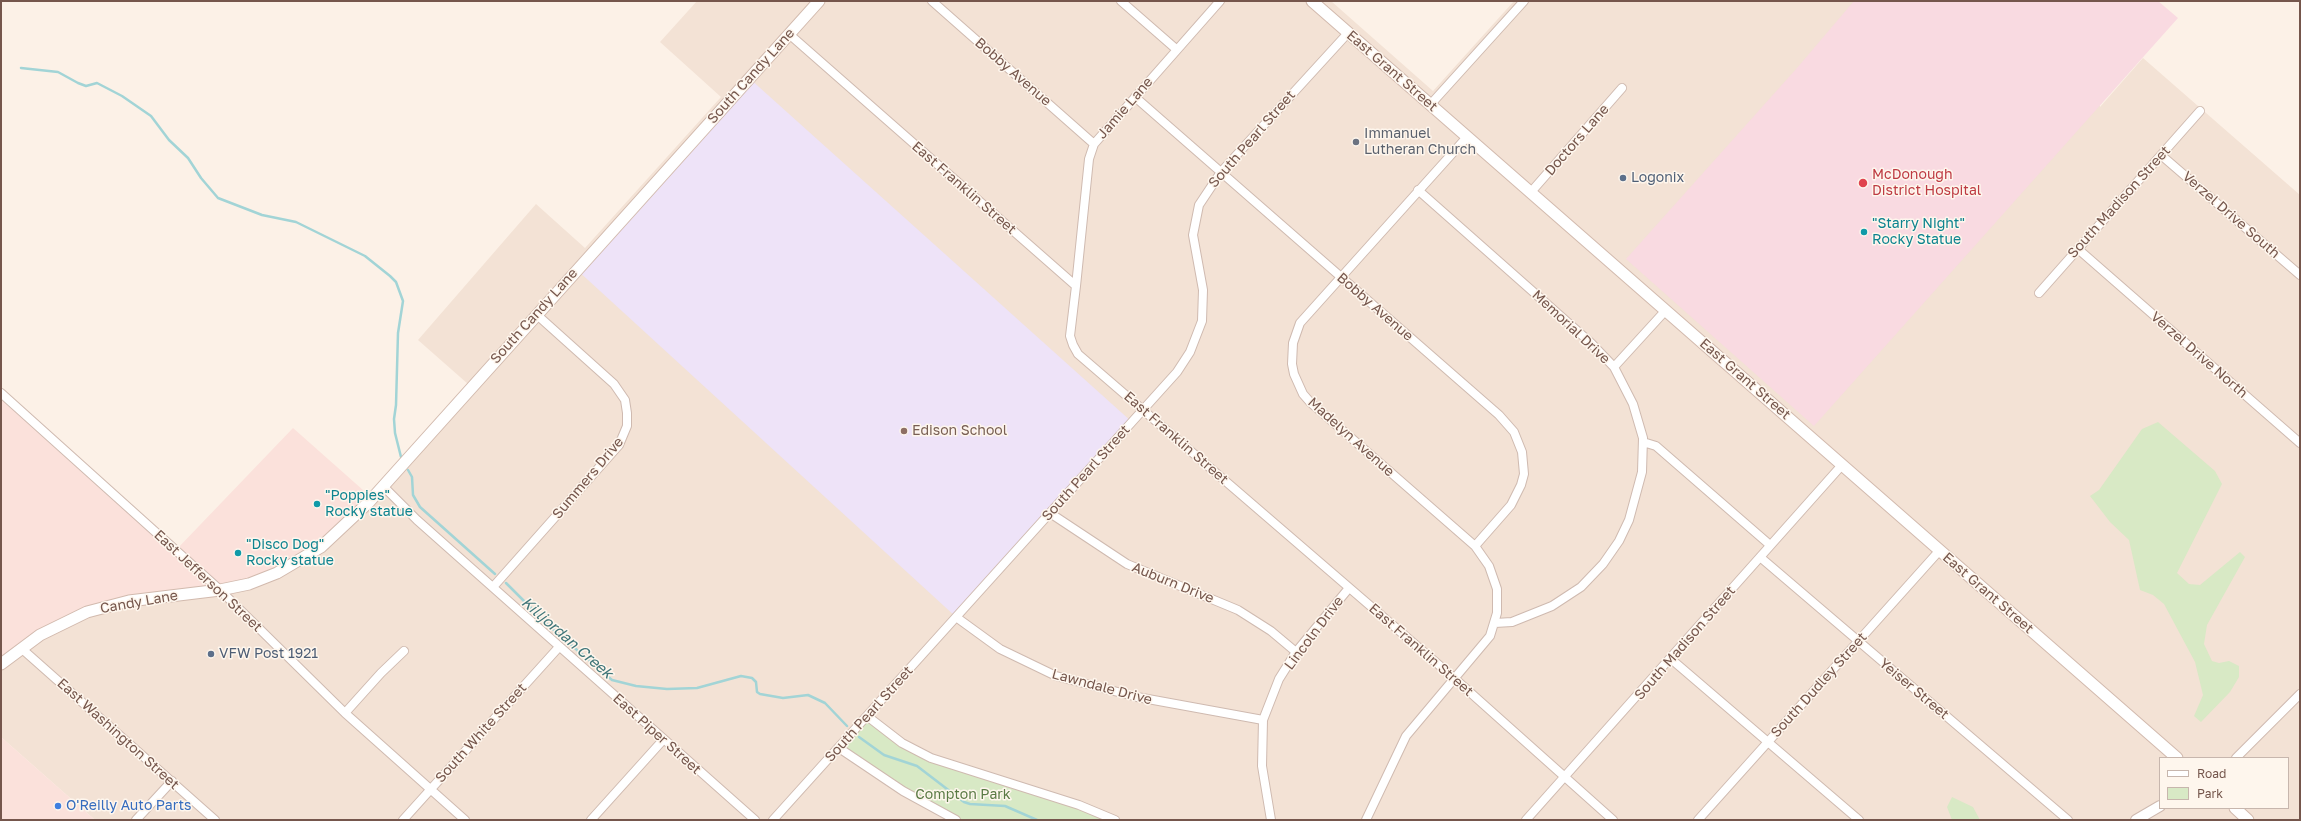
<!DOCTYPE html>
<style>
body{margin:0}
#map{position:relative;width:2301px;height:821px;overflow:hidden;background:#fcf1e7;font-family:"Golos Text",sans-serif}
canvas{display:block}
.frame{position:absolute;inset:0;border:2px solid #75564c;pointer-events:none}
.legend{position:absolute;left:2159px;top:757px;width:130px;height:52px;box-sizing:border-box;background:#fef6ed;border:1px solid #c7b6ad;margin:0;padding:5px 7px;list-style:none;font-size:12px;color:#75564c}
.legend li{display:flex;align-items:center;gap:8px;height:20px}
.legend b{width:20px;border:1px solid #c7b6ad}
</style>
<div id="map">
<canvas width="2301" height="821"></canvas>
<div class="frame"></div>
<ul class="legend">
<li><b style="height:5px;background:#fff"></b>Road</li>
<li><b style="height:11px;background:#d8e9c5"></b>Park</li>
</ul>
</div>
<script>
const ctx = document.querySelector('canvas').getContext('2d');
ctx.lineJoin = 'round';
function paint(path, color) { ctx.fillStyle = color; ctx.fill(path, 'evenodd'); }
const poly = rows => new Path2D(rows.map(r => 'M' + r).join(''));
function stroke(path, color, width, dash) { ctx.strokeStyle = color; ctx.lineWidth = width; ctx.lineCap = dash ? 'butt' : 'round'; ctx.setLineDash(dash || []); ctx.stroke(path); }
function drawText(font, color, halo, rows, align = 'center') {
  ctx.font = font + ' "Golos Text",sans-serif'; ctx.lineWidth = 3; ctx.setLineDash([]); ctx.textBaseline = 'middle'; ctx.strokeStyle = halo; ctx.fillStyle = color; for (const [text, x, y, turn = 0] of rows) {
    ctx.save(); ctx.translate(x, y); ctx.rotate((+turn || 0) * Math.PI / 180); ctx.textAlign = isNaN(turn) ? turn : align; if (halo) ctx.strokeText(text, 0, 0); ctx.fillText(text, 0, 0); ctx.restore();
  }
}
paint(poly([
 [697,1,1331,1,1433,91,1514,1,2098,1,2100,107,2143,58,2300,195,2300,820,95,820,1,737,1,664,59,624,372,498,368,494,468,384,418,340,536,204,585,248,721,97,660,42],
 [2160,758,2288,758,2288,808,2160,808]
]), '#f3e2d5');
paint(poly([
 [1,395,176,550,293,428,372,498,353,518,277,573,87,612,1,664],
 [1,737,95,820,1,820]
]), '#fbe1db');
paint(poly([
 [749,78,1132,422,956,617,576,269]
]), '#eee3f8');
paint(poly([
 [1854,1,2158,1,2178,18,1814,426,1626,259,1797,68]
]), '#f9dae1');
paint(poly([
 [2158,422,2215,471,2222,484,2177,573,2189,584,2200,585,2240,552,2245,557,2207,625,2204,644,2212,661,2219,663,2229,661,2239,666,2239,677,2230,692,2201,722,2194,716,2203,695,2195,662,2164,604,2153,595,2140,590,2129,540,2110,522,2090,496,2099,490,2142,429],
 [867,716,902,743,1115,820,956,820,839,748],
 [1952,797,1973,807,1980,820,1952,820,1947,807]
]), '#d8e9c5');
stroke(poly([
 [21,68,58,72,78,83,86,86,97,83,122,96,151,116,169,140,188,158,201,178,218,198,262,215,296,222,365,256,390,276,396,282,403,301,398,333,396,405,394,419,395,433,401,457],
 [408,470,412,477,413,495,420,507,495,574],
 [506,583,548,625,612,680,636,686,667,689,697,688,741,676,752,678,756,682,757,692,760,694,783,698,808,695,825,703,847,726],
 [859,737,884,755,917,766,964,802,970,804,1005,806,1037,820]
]), '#a2d4d6', 2.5);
const minor = poly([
 [932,1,1094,144],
 [1121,1,1176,49],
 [789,34,1076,286,1070,336,1073,345,1078,354,1454,678,1613,820],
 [1135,97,1499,415,1514,432,1522,452,1524,474,1521,485,1511,505,1475,546],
 [1430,105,1524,1],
 [2161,155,2300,275],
 [1418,190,1591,343,1614,367,1633,404,1643,438,1642,472,1629,520,1619,541,1603,564,1581,587,1552,606,1512,622,1495,623],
 [1531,192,1622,88],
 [2078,249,2300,443],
 [1076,286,1089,159,1094,144,1220,1],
 [2039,293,2200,111],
 [1614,367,1666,310],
 [1,393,220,590,345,713,465,820],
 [1643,442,1656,446,1770,545],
 [383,486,417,520,755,820],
 [1050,513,1127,564,1238,610,1271,631,1296,652],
 [1760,557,2068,820],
 [493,587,619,445,627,426,627,413,625,400,614,384,536,314],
 [956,617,1000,649,1056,676,1137,697,1263,720],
 [21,648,215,820],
 [1671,659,1859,820],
 [345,713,381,673,404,651],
 [867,716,902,743,931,758,1079,805,1115,820],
 [839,748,903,791,956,820],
 [2236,758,2300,694],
 [136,820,172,781],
 [403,820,559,647],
 [591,820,663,740],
 [773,820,1177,372,1190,352,1202,321,1203,290,1193,235,1199,205,1221,172,1348,33],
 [1271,820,1262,766,1263,720,1279,679,1296,652,1349,588],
 [1366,820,1406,736,1490,636,1497,613,1497,589,1489,566,1475,546,1310,402,1303,394,1294,374,1292,364,1293,343,1300,323,1467,137],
 [1526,820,1842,465],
 [1698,820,1940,550]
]);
const tertiary = poly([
 [2136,820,2160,806]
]);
const secondary = poly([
 [1312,1,2177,758],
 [1,664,40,635,87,612,129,601,220,590,249,584,277,573,321,547,369,502,819,1],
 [2235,808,2248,820]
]);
stroke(minor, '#cfbab0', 10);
stroke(tertiary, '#cfbab0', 12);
stroke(secondary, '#d2baae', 13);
stroke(minor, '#fff', 8);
stroke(tertiary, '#fff', 10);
stroke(secondary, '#fff', 11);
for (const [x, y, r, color] of [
 [1356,142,4,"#6b7280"],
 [1623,178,4,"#5c6f8a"],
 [1863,183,5,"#e0444e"],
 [1864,232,4,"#0f9aa8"],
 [904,431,4,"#8d6e63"],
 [317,504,4,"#0f9aa8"],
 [238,553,4,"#0f9aa8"],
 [211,654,4,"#5c6f8a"],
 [58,806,4,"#3f7fe0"]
]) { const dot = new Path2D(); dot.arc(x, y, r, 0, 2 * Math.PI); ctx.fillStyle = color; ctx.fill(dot); stroke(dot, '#fef6ed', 1.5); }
drawText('14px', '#75564c', '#fef6ed', [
 ["East Grant Street",1392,71,41],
 ["Bobby Avenue",1013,72,41],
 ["South Candy Lane",751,76,-48],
 ["Jamie Lane",1125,108,-49],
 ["South Pearl Street",1252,139,-49],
 ["Doctors Lane",1577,140,-49],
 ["East Franklin Street",964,188,41],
 ["South Madison Street",2119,202,-48],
 ["Verzel Drive South",2231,215,41],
 ["Bobby Avenue",1375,307,41],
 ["South Candy Lane",534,316,-48],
 ["Memorial Drive",1571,327,43],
 ["Verzel Drive North",2199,355,41],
 ["East Grant Street",1745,379,41],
 ["Madelyn Avenue",1351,437,42],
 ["East Franklin Street",1176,438,41],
 ["South Pearl Street",1086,473,-48],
 ["Summers Drive",588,478,-50],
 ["East Jefferson Street",208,581,43],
 ["Auburn Drive",1173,583,22],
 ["East Grant Street",1988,593,41],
 ["Candy Lane",139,602,-10],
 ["Lincoln Drive",1314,633,-53],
 ["South Madison Street",1685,643,-49],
 ["East Franklin Street",1421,650,41],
 ["South Dudley Street",1819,685,-48],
 ["Lawndale Drive",1102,687,15],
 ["Yeiser Street",1914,689,40],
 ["South Pearl Street",869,714,-48],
 ["South White Street",481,733,-48],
 ["East Washington Street",118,734,42],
 ["East Piper Street",657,734,42]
]);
drawText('14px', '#5b616d', '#fef6ed', [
 ["Immanuel",1364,134],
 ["Lutheran Church",1364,150]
], 'left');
drawText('14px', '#be3a42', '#fef6ed', [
 ["McDonough",1872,175],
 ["District Hospital",1872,191]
], 'left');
drawText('14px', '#4e5e75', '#fef6ed', [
 ["Logonix",1631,178],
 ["VFW Post 1921",219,654]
], 'left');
drawText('14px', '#0d838f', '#fef6ed', [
 ["\"Starry Night\"",1872,224],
 ["Rocky Statue",1872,240],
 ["\"Poppies\"",325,496],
 ["Rocky statue",325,512],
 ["\"Disco Dog\"",246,545],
 ["Rocky statue",246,561]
], 'left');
drawText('14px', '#785e54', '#fef6ed', [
 ["Edison School",912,431]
], 'left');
drawText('14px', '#5a7a44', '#fef6ed', [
 ["Compton Park",963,795]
]);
drawText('14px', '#366cbe', '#fef6ed', [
 ["O'Reilly Auto Parts",66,806]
], 'left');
drawText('italic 15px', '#407679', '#fef6ed', [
 ["Killjordan Creek",567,638,41]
]);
</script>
